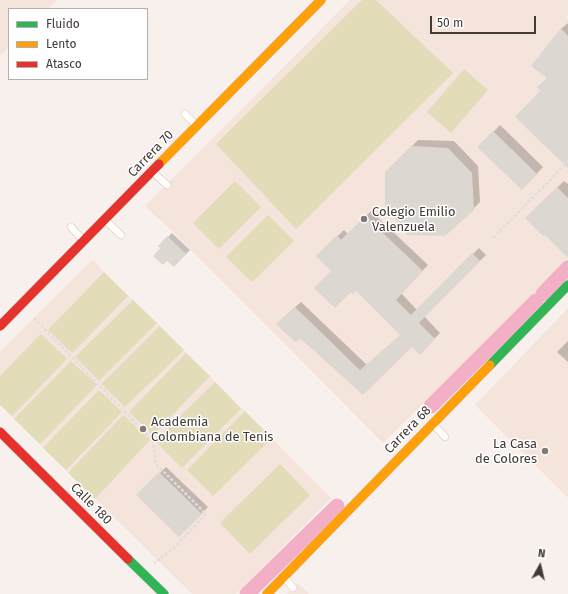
<!DOCTYPE html>
<style>
body{margin:0}
#map{position:relative;width:568px;height:594px;overflow:hidden;background:#f8f0ec;font-family:"Fira Sans",sans-serif}
canvas{display:block}
.legend{position:absolute;left:8px;top:8px;width:140px;height:72px;box-sizing:border-box;background:#fff;border:1px solid #b3b0af;margin:0;padding:5px 7px;list-style:none;font-size:12px;color:#413a36}
.legend li{display:flex;align-items:center;gap:8px;height:20px}
.legend b{width:20px;border:1px solid #b3b0af}
.north{position:absolute;left:520px;top:546px;width:40px;height:40px;-webkit-text-stroke:3px #fff;paint-order:stroke;rotate:8deg;font-size:11px;font-weight:700;line-height:16px;text-align:center;color:#413a36}
.north::after{content:'';display:block;margin:auto;width:14px;height:18px;background:#413a36;clip-path:polygon(50% 0,100% 100%,50% 72%,0 100%)}
.scale{position:absolute;left:430px;top:16px;width:106px;height:18px;box-sizing:border-box;border:2px solid #413a36;border-top:0;padding-left:5px;font-size:12px;line-height:14px;white-space:nowrap;color:#413a36;-webkit-text-stroke:3px #fff;paint-order:stroke}
</style>
<div id="map">
<canvas width="568" height="594"></canvas>
<ul class="legend">
<li><b style="height:5px;background:#30b455"></b>Fluido</li>
<li><b style="height:5px;background:#ff9f0a"></b>Lento</li>
<li><b style="height:5px;background:#e5322d"></b>Atasco</li>
</ul>
<div class="north">N</div>
<div class="scale">50 m</div>
</div>
<script>
const ctx = document.querySelector('canvas').getContext('2d');
ctx.lineJoin = 'round';
function paint(path, color) { ctx.fillStyle = color; ctx.fill(path, 'evenodd'); }
const poly = rows => new Path2D(rows.map(r => 'M' + r).join(''));
function stroke(path, color, width, dash) { ctx.strokeStyle = color; ctx.lineWidth = width; ctx.lineCap = dash ? 'butt' : 'round'; ctx.setLineDash(dash || []); ctx.stroke(path); }
function drawText(font, color, halo, rows, align = 'center') {
  ctx.font = font + ' "Fira Sans",sans-serif'; ctx.lineWidth = 3; ctx.setLineDash([]); ctx.textBaseline = 'middle'; ctx.strokeStyle = halo; ctx.fillStyle = color; for (const [text, x, y, turn = 0] of rows) {
    ctx.save(); ctx.translate(x, y); ctx.rotate((+turn || 0) * Math.PI / 180); ctx.textAlign = isNaN(turn) ? turn : align; if (halo) ctx.strokeText(text, 0, 0); ctx.fillText(text, 0, 0); ctx.restore();
  }
}
paint(poly([
 [0,0,57,0,48,9,9,9,9,47,2,54,0,53],
 [350,0,568,0,568,15,566,17,568,20,568,262,383,443,173,232,145,206],
 [93,259,104,272,160,326,331,498,236,594,192,594,0,405,0,352],
 [568,308,568,498,475,405],
 [298,583,309,594,287,594]
]), '#f4e4db');
paint(poly([
 [362,0,376,0,453,73,296,229,216,144],
 [464,69,488,90,451,133,427,112],
 [235,181,261,207,219,249,193,223],
 [268,215,294,241,252,282,226,257],
 [104,272,128,296,72,353,48,330],
 [133,300,157,323,99,381,75,357],
 [160,326,184,350,125,407,101,384],
 [41,334,67,359,12,416,0,405,0,376],
 [186,353,210,376,153,435,129,412],
 [71,361,97,385,40,444,14,419],
 [215,382,241,409,182,468,155,441],
 [99,390,122,412,66,470,43,448],
 [245,411,272,438,213,496,187,470],
 [123,415,150,440,95,499,68,473],
 [280,464,310,495,250,554,220,523]
]), '#e3dcb9');
paint(poly([
 [568,23,568,166,542,91,548,78,561,29],
 [500,125,543,167,522,189,479,147],
 [418,140,454,141,478,166,480,202,473,209,386,172],
 [564,181,568,184,568,256,545,233,526,218],
 [371,211,428,265,401,293,417,310,479,248,486,255,424,316,440,333,420,353,412,346,363,393,283,318,301,302,367,365,401,335,356,290,332,271,317,256,344,230,348,234],
 [172,233,190,250,174,266,159,246],
 [568,341,568,362,557,352],
 [166,467,208,507,179,536,138,495]
]), '#0003');
stroke(poly([
 [543,294,568,268],
 [431,406,536,301],
 [247,594,337,506]
]), '#f3afc6', 15);
paint(poly([
 [561,28,568,36,568,168,515,117,540,91,537,87,547,78,531,66],
 [493,131,537,174,522,190,477,147],
 [411,146,448,148,472,173,474,210,445,236,407,235,385,206,385,172],
 [557,187,568,198,568,258,545,235,543,236,525,218],
 [365,216,423,271,396,300,411,315,472,253,480,261,419,323,435,339,420,355,412,347,363,395,301,339,295,342,276,324,295,307,360,370,400,335,356,291,353,294,351,292,335,308,314,288,331,271,316,256,337,235,341,240],
 [167,236,186,254,174,267,167,261,163,265,153,256,160,248,158,246],
 [159,472,202,514,179,537,136,495]
]), '#ddd7d2');
const lane = poly([
 [185,114,196,125],
 [153,172,167,185],
 [105,220,121,235],
 [71,227,83,240],
 [434,425,445,437],
 [284,577,293,588]
]);
const fast = poly([
 [490,365,568,285],
 [128,559,164,594]
]);
const slow = poly([
 [159,164,321,0],
 [267,594,490,365]
]);
const jam = poly([
 [0,326,159,164],
 [0,432,128,559]
]);
stroke(lane, '#cec7c3', 8);
stroke(fast, '#cec7c3', 10);
stroke(slow, '#cec7c3', 10);
stroke(jam, '#cec7c3', 10);
stroke(poly([
 [493,238,568,162],
 [34,318,153,441,156,464,206,514,175,547,154,563]
]), '#e0dddc', 2.5, [3, 2]);
stroke(lane, '#fefdfc', 7);
stroke(fast, '#30b455', 9);
stroke(slow, '#ff9f0a', 9);
stroke(jam, '#e5322d', 9);
for (const [x, y, r, color] of [
 [364,219,4,"#817a76"],
 [143,429,4,"#817a76"],
 [545,451,4,"#817a76"]
]) { const dot = new Path2D(); dot.arc(x, y, r, 0, 2 * Math.PI); ctx.fillStyle = color; ctx.fill(dot); stroke(dot, '#fff', 1.5); }
drawText('13px', '#413a36', '#fff', [
 ["Carrera 70",151,154,-46],
 ["Carrera 68",408,430,-46],
 ["Calle 180",91,504,45]
]);
drawText('13px', '#413a36', '#fff', [
 ["Colegio Emilio",372,212],
 ["Valenzuela",372,227],
 ["Academia",151,422],
 ["Colombiana de Tenis",151,437],
 ["La Casa",537,444,"right"],
 ["de Colores",537,459,"right"]
], 'left');
</script>
